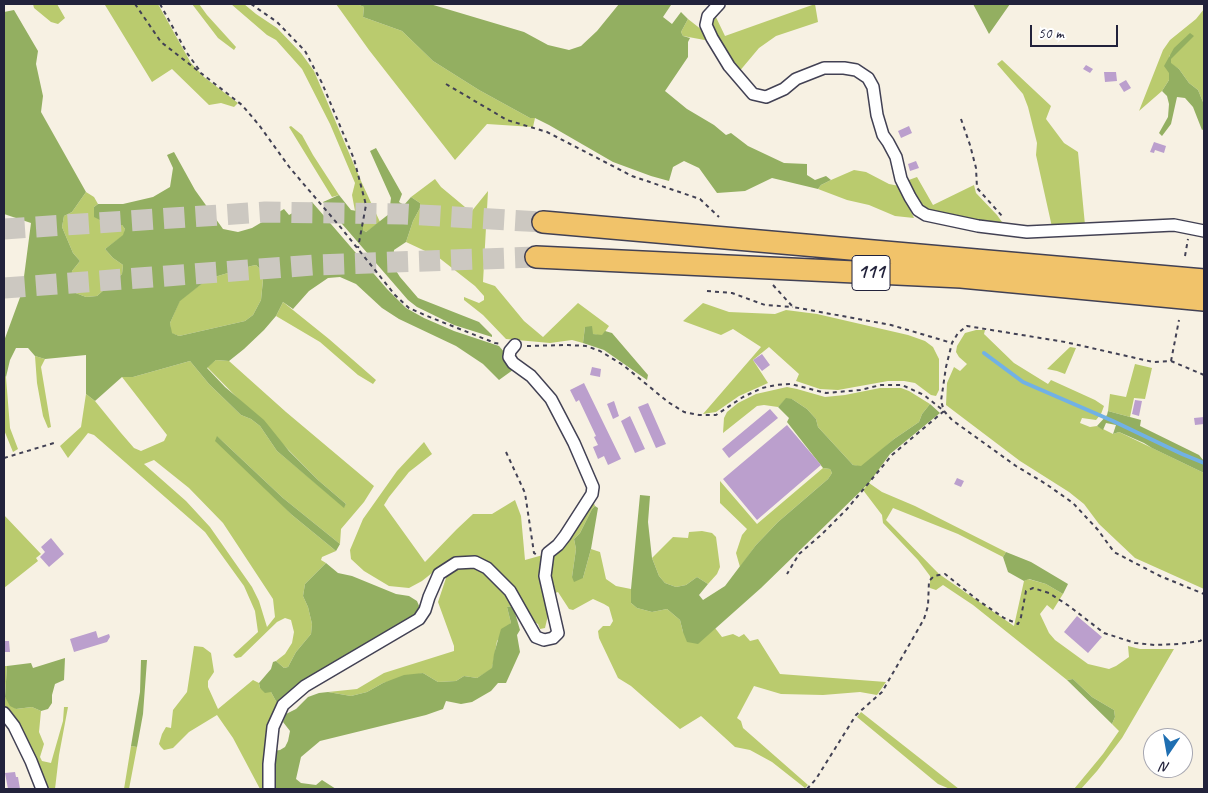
<!DOCTYPE html>
<style>
body{margin:0}
#map{position:relative;width:1208px;height:793px;overflow:hidden;background:#f7f1e3;font-family:Caveat,sans-serif}
canvas{display:block}
.frame{position:absolute;inset:0;border:5px solid #22223b;pointer-events:none}
.north{position:absolute;left:1143px;top:728px;width:50px;height:50px;box-sizing:border-box;background:#fff;border:1px solid #a7a7b1;border-radius:50%;rotate:192deg;font-size:14px;font-weight:700;line-height:20px;text-align:center;color:#22223b}
.north::after{content:'';display:block;margin:auto;width:18px;height:22px;background:#1f6fb2;clip-path:polygon(50% 0,100% 100%,50% 72%,0 100%)}
.scale{position:absolute;left:1030px;top:25px;width:88px;height:22px;box-sizing:border-box;border:2px solid #22223b;border-top:0;padding-left:6px;font-size:15px;line-height:18px;white-space:nowrap;color:#22223b;-webkit-text-stroke:4px #fff;paint-order:stroke}
</style>
<div id="map">
<canvas width="1208" height="793"></canvas>
<div class="frame"></div>
<div class="north">N</div>
<div class="scale">50 m</div>
</div>
<script>
const ctx = document.querySelector('canvas').getContext('2d');
ctx.lineJoin = 'round';
function paint(path, color) { ctx.fillStyle = color; ctx.fill(path, 'evenodd'); }
const poly = rows => new Path2D(rows.map(r => 'M' + r).join(''));
function stroke(path, color, width, dash) { ctx.strokeStyle = color; ctx.lineWidth = width; ctx.lineCap = dash ? 'butt' : 'round'; ctx.setLineDash(dash || []); ctx.stroke(path); }
function drawText(font, color, halo, rows, align = 'center') {
  ctx.font = font + ' Caveat,sans-serif'; ctx.lineWidth = 5; ctx.setLineDash([]); ctx.textBaseline = 'middle'; ctx.strokeStyle = halo; ctx.fillStyle = color; for (const [text, x, y, turn = 0] of rows) {
    ctx.save(); ctx.translate(x, y); ctx.rotate((+turn || 0) * Math.PI / 180); ctx.textAlign = isNaN(turn) ? turn : align; if (halo) ctx.strokeText(text, 0, 0); ctx.fillText(text, 0, 0); ctx.restore();
  }
}
paint(poly([
 [33,4,57,4,65,18,58,24,51,22,34,8],
 [107,4,158,4,191,63,204,77,238,103,234,107,221,103,209,105,172,69,152,82,105,5],
 [192,4,199,4,207,15,236,47,234,50,218,38],
 [231,4,244,4,256,14,277,28,301,53,314,71,361,181,380,222,366,232,363,230,363,213,355,211,352,195,355,183,330,124,302,69,276,40,267,35],
 [336,4,357,4,364,7,363,17,402,31,433,61,479,90,530,118,535,118,533,127,487,124,455,160,369,50],
 [815,4,818,22,776,36,759,48,738,73,719,48,709,17,713,11,725,36],
 [1204,9,1204,115,1203,102,1198,90,1189,83,1179,69,1171,64,1171,59,1169,55,1169,80,1162,91,1139,111,1163,50,1170,40,1196,19],
 [688,19,702,30,710,41,683,36,681,32],
 [1002,60,1051,106,1046,119,1064,143,1078,152,1085,225,1052,227,1036,155,1037,143,1028,107,1023,94,997,64],
 [291,126,302,135,313,155,339,195,332,197,289,127],
 [854,170,866,172,889,184,899,186,914,218,895,216,869,205,847,200,818,189,821,185,831,180],
 [917,177,933,205,974,185,976,193,997,215,1002,222,1002,225,924,211,906,181],
 [435,179,441,187,471,212,488,191,483,282,495,286,524,321,543,337,578,303,609,326,602,336,593,334,585,327,583,343,572,340,550,343,506,339,483,315,464,300,464,297,479,303,484,300,484,296,475,286,438,257,406,242,413,221,420,208,420,203,411,197],
 [86,192,94,197,98,204,94,207,109,225,122,225,125,229,124,235,105,249,113,258,123,265,122,274,97,296,86,297,73,292,71,287,72,271,80,261,73,253,62,227,64,216,72,212],
 [256,265,261,270,263,279,261,300,253,315,245,321,179,336,171,333,170,323,180,300,208,279,251,266],
 [283,302,329,339,376,380,373,384,358,375,320,342,276,316],
 [703,303,729,312,775,314,786,310,817,314,908,335,925,341,933,347,939,359,939,390,936,396,931,395,915,383,904,381,888,381,838,390,820,389,796,381,799,374,769,347,753,360,768,383,739,396,716,412,703,414,761,347,733,329,721,335,683,321],
 [976,330,985,330,984,334,1014,363,1048,384,1051,380,1095,400,1104,406,1101,414,1096,420,1082,418,1080,423,1090,427,1097,426,1113,434,1119,432,1204,473,1204,589,1135,558,1099,524,1084,504,1069,492,1020,461,946,405,947,383,954,367,960,371,967,364,959,357,956,352,957,346,965,333],
 [1070,347,1076,348,1065,374,1057,371,1047,369],
 [35,356,45,359,41,367,51,427,48,428,43,416,37,383],
 [216,360,229,361,286,412,374,486,364,502,341,529,340,544,283,498,217,436,292,515,336,551,322,557,321,560,326,563,305,584,303,596,308,607,312,624,311,634,296,652,288,667,284,668,276,661,285,654,292,643,294,632,291,620,285,618,277,622,241,657,236,658,233,655,258,632,255,611,244,586,205,532,94,435,88,433,68,458,60,446,81,427,86,394,95,401,121,433,134,448,141,451,164,441,167,435,122,377,133,377,190,361,209,384,241,415,251,419,260,426,277,451,344,507,346,504,318,480,207,367],
 [154,460,189,488,223,523,273,599,275,617,267,627,259,601,252,587,210,527,186,501,144,464],
 [1135,364,1152,368,1145,399,1134,398,1130,417,1108,411,1110,394,1126,397],
 [4,376,6,377,10,428,18,449,13,452,4,430],
 [787,387,797,389,825,397,845,395,880,388,901,388,909,391,930,404,922,414,919,422,894,439,862,467,853,465,818,427,816,419,807,409,792,399,786,399,778,407,764,405,757,406,723,433,724,418,727,412,738,403,756,394],
 [424,442,432,454,409,472,389,497,384,505,425,562,457,529,473,514,492,514,515,500,521,516,525,560,543,555,593,501,595,506,592,509,580,533,574,539,576,549,572,577,583,578,591,549,600,552,606,579,616,586,631,589,631,603,637,608,652,612,667,609,680,620,683,632,708,634,715,628,722,637,733,634,739,637,744,634,750,641,758,639,780,674,886,682,877,695,860,692,823,695,781,694,754,686,737,718,741,721,743,728,808,785,805,788,772,762,750,750,735,747,701,716,680,729,631,686,618,678,599,638,598,631,603,626,610,626,613,621,609,607,604,604,593,599,573,610,569,609,558,592,553,594,545,628,540,629,538,624,529,619,487,563,442,569,432,573,422,581,409,588,389,586,364,571,351,559,350,550,363,519,397,471],
 [823,468,830,469,832,473,828,479,778,522,756,545,740,567,736,553,742,535,747,529,720,503,720,481,757,524],
 [869,483,882,492,915,506,1006,552,1003,557,958,534,893,508,886,520,939,574,1014,626,1024,581,1028,579,1046,584,1063,594,1053,610,1047,605,1040,614,1049,633,1055,640,1088,664,1109,669,1116,666,1129,657,1128,646,1140,649,1174,649,1122,738,1097,771,1081,789,1074,789,1103,754,1119,731,1112,724,1115,717,1114,710,1092,697,1073,679,1067,680,973,605,943,585,936,590,930,588,930,576,918,560,883,523,882,515,863,490],
 [4,515,41,554,36,558,38,561,4,588],
 [702,531,712,533,716,537,720,567,717,574,708,584,697,577,686,585,676,587,665,583,659,576,652,558,673,537,688,538,689,532],
 [470,563,500,582,513,606,507,607,511,623,497,641,492,669,477,678,464,676,456,681,438,682,423,673,383,683,367,692,351,696,328,692,357,689,384,673,454,651,454,646,438,602,448,572],
 [194,646,203,647,211,653,214,672,208,681,208,687,218,709,253,680,259,683,260,688,271,692,277,703,267,727,263,773,264,789,260,789,233,738,217,715,189,732,173,748,164,750,161,747,159,744,162,734,166,727,171,728,173,710,187,692],
 [4,666,7,666,5,697,16,709,32,707,41,711,39,732,44,744,40,757,42,761,51,763,63,721,64,707,68,707,59,755,55,789,46,789,4,707],
 [861,712,959,789,950,789,938,784,857,717],
 [131,746,137,747,129,789,124,789]
]), '#bacb6e');
paint(poly([
 [357,4,430,4,524,32,548,45,569,50,581,46,597,31,619,4,670,4,671,5,663,17,672,24,681,12,688,19,681,32,683,36,690,38,688,42,688,57,665,91,687,109,714,125,726,135,731,133,748,146,784,163,807,164,807,175,815,180,826,176,831,180,821,185,818,189,772,178,745,191,717,193,699,168,684,161,673,167,669,181,651,176,613,162,549,125,535,118,530,118,479,90,433,61,402,31,363,17,364,7],
 [973,4,1010,4,989,34],
 [14,10,38,51,36,64,43,96,41,112,86,192,72,212,64,216,62,227,73,253,80,261,72,271,71,287,73,292,86,297,97,296,122,274,123,265,113,258,105,249,123,235,125,229,122,225,110,225,94,217,94,207,98,204,123,204,153,197,170,187,173,168,167,155,174,152,195,190,223,229,238,232,252,228,284,209,289,215,312,202,387,289,406,308,424,318,454,331,499,346,517,367,499,380,483,364,456,346,399,319,382,308,356,284,340,277,328,278,309,291,293,309,283,302,276,316,264,330,244,349,229,361,216,360,207,368,225,387,264,420,289,451,318,480,346,504,344,508,277,451,260,426,251,419,241,415,209,384,190,361,133,377,122,377,95,401,86,394,86,355,45,359,35,356,28,348,16,348,10,360,6,377,4,376,4,341,22,292,31,223,4,214,4,12],
 [256,265,261,270,263,280,261,300,253,315,245,321,179,336,172,333,170,323,180,301,208,279,251,266],
 [1190,33,1194,36,1171,59,1171,63,1179,69,1189,83,1198,90,1203,102,1204,129,1202,130,1193,107,1185,98,1177,97,1171,124,1162,136,1159,133,1168,117,1169,104,1167,96,1162,91,1169,80,1169,73,1164,66,1174,48],
 [376,148,402,194,399,202,404,205,411,197,420,203,420,208,413,221,406,242,394,250,393,266,400,277,418,298,479,322,492,335,492,337,454,325,417,307,408,300,323,202,339,195,351,210,363,212,363,230,366,232,389,214,391,198,370,151],
 [592,326,593,334,602,335,605,331,612,333,648,375,647,380,604,350,583,343,585,327],
 [786,398,792,399,807,409,816,419,818,427,853,465,861,466,894,439,919,422,922,414,930,404,940,413,890,454,869,483,761,588,698,644,687,642,683,632,680,620,667,609,652,612,637,608,631,603,631,589,640,495,650,496,648,522,652,558,659,576,665,583,676,587,686,585,697,577,708,584,699,595,703,600,725,586,756,545,778,522,828,479,832,473,830,469,823,468,787,422,789,418,778,407],
 [1108,411,1141,420,1140,426,1199,455,1204,461,1204,473,1152,448,1144,443,1119,432,1113,434,1116,425,1106,423,1103,430,1097,426,1107,415],
 [217,436,283,498,340,544,336,551,292,515,215,441],
 [595,506,598,508,591,549,583,578,574,582,572,577,576,549,574,539,580,533,592,509],
 [1006,552,1031,562,1068,584,1063,594,1046,584,1029,579,1024,581,1008,572,1003,557],
 [326,563,338,573,352,576,396,594,409,596,417,601,422,613,292,689,277,703,271,692,265,693,260,688,259,683,271,669,273,662,276,661,284,668,288,667,296,652,311,634,312,624,308,607,303,596,305,584],
 [513,606,520,630,517,635,520,652,506,683,498,683,491,691,472,702,461,704,446,701,443,709,426,715,320,741,301,757,296,779,301,783,316,785,322,780,336,789,273,789,274,751,280,750,285,747,288,741,290,731,283,722,286,714,296,709,308,697,319,693,328,692,351,696,367,692,383,683,404,675,423,673,438,682,456,681,464,676,477,678,492,668,494,654,501,629,511,623,507,607],
 [65,658,64,680,55,684,52,695,52,703,48,709,41,711,32,707,16,709,10,706,5,697,7,666,31,663,33,668],
 [141,660,147,660,143,714,137,747,131,746,140,692],
 [1073,679,1092,697,1114,710,1115,717,1112,724,1067,680]
]), '#93af61');
stroke(poly([
 [984,353,1023,382,1113,421,1182,454,1204,463]
]), '#71b1e5', 4);
paint(poly([
 [1086,65,1093,69,1090,73,1083,69],
 [1104,72,1116,72,1117,81,1105,82],
 [1126,80,1131,88,1124,92,1119,84],
 [909,126,912,133,901,138,898,131],
 [1154,142,1166,146,1164,153,1155,150,1154,153,1150,152],
 [916,161,919,168,910,171,908,164],
 [762,354,770,365,762,371,753,360],
 [592,367,601,369,600,377,590,375],
 [584,383,621,459,608,465,604,456,598,459,593,447,598,445,594,437,596,436,579,400,576,402,570,390],
 [1135,400,1142,401,1139,416,1132,414],
 [614,401,619,416,613,419,607,404],
 [648,403,666,444,656,448,638,407],
 [770,409,778,418,729,458,722,449],
 [630,416,645,449,635,453,621,421],
 [1204,417,1204,424,1195,425,1194,418],
 [787,425,821,465,757,520,723,479],
 [957,478,964,481,961,487,954,484],
 [51,538,64,554,49,567,40,557,45,552,41,547],
 [1077,616,1102,637,1088,653,1064,632],
 [96,631,98,638,109,634,110,637,107,642,74,652,70,639],
 [4,641,9,641,10,652,4,652],
 [15,772,16,777,18,777,20,789,8,789,5,773]
]), '#bb9fcd');
stroke(poly([
 [4,229,265,212,404,214,543,222],
 [4,288,314,265,536,257]
]), '#ccc8c1', 21, [21, 11]);
const street = poly([
 [719,4,708,16,706,25,712,38,729,66,753,94,766,97,784,89,796,79,824,68,844,68,856,70,868,78,873,87,877,115,883,135,888,142,896,157,901,179,910,197,918,210,926,215,978,226,1027,232,1174,225,1204,231],
 [4,713,14,726,31,761,42,789],
 [269,789,269,764,273,727,283,705,305,686,419,619,425,610,429,597,439,574,456,563,475,562,487,568,510,591,536,637,544,640,553,638,558,633,545,576,548,553,558,545,565,536,592,494,593,487,574,443,551,399,531,376,513,363,509,357,510,351,515,345]
]);
const highway = poly([
 [543,222,1204,280],
 [536,257,961,277,1204,300]
]);
stroke(street, '#424154', 14);
stroke(highway, '#424154', 24);
stroke(poly([
 [135,4,161,42,242,105,259,125,290,168,342,229,395,295,409,308,427,316,495,343,502,344],
 [160,4,187,53,200,71],
 [251,4,277,22,305,51,322,83,354,159,366,205,358,248],
 [446,84,507,120,547,132,632,176,700,199,719,217],
 [961,119,970,145,976,168,977,188,1003,217],
 [1185,256,1188,239],
 [773,285,793,307,891,325,952,343],
 [707,291,732,293,765,305,793,307],
 [527,346,568,345,586,346,600,351,623,365,668,402,684,412,699,415,716,415,743,397,762,388,776,385,791,384,826,393,860,390,881,385,902,385,924,395,944,411,892,455,847,509,821,535,799,554,787,574],
 [1171,361,1179,320],
 [1204,375,1171,361,1153,362,1065,342,967,326,958,333,952,343,946,367,941,401,944,411,952,420,1016,466,1046,484,1073,503,1098,530,1114,552,1160,576,1204,594],
 [506,452,525,493,534,553,537,555],
 [4,458,54,443],
 [807,789,816,779,856,715,882,692,924,619,928,606,929,581,934,576,945,574,979,601,1004,618,1018,624,1021,617,1026,591,1033,588,1049,593,1069,606,1104,633,1135,643,1155,645,1179,644,1200,641,1204,638]
]), '#424154', 2, [4, 4]);
stroke(street, '#fff', 11);
stroke(highway, '#f1c36a', 21);
for (const [x, y, w] of [
 [871,273,38]
]) { const box = new Path2D(); box.roundRect(x - w / 2, y - 17.5, w, 35, 4); ctx.fillStyle = '#fff'; ctx.fill(box); stroke(box, '#22223b', 1); }
drawText('bold 20px', '#22223b', null, [
 ["111",871,273]
]);
</script>
